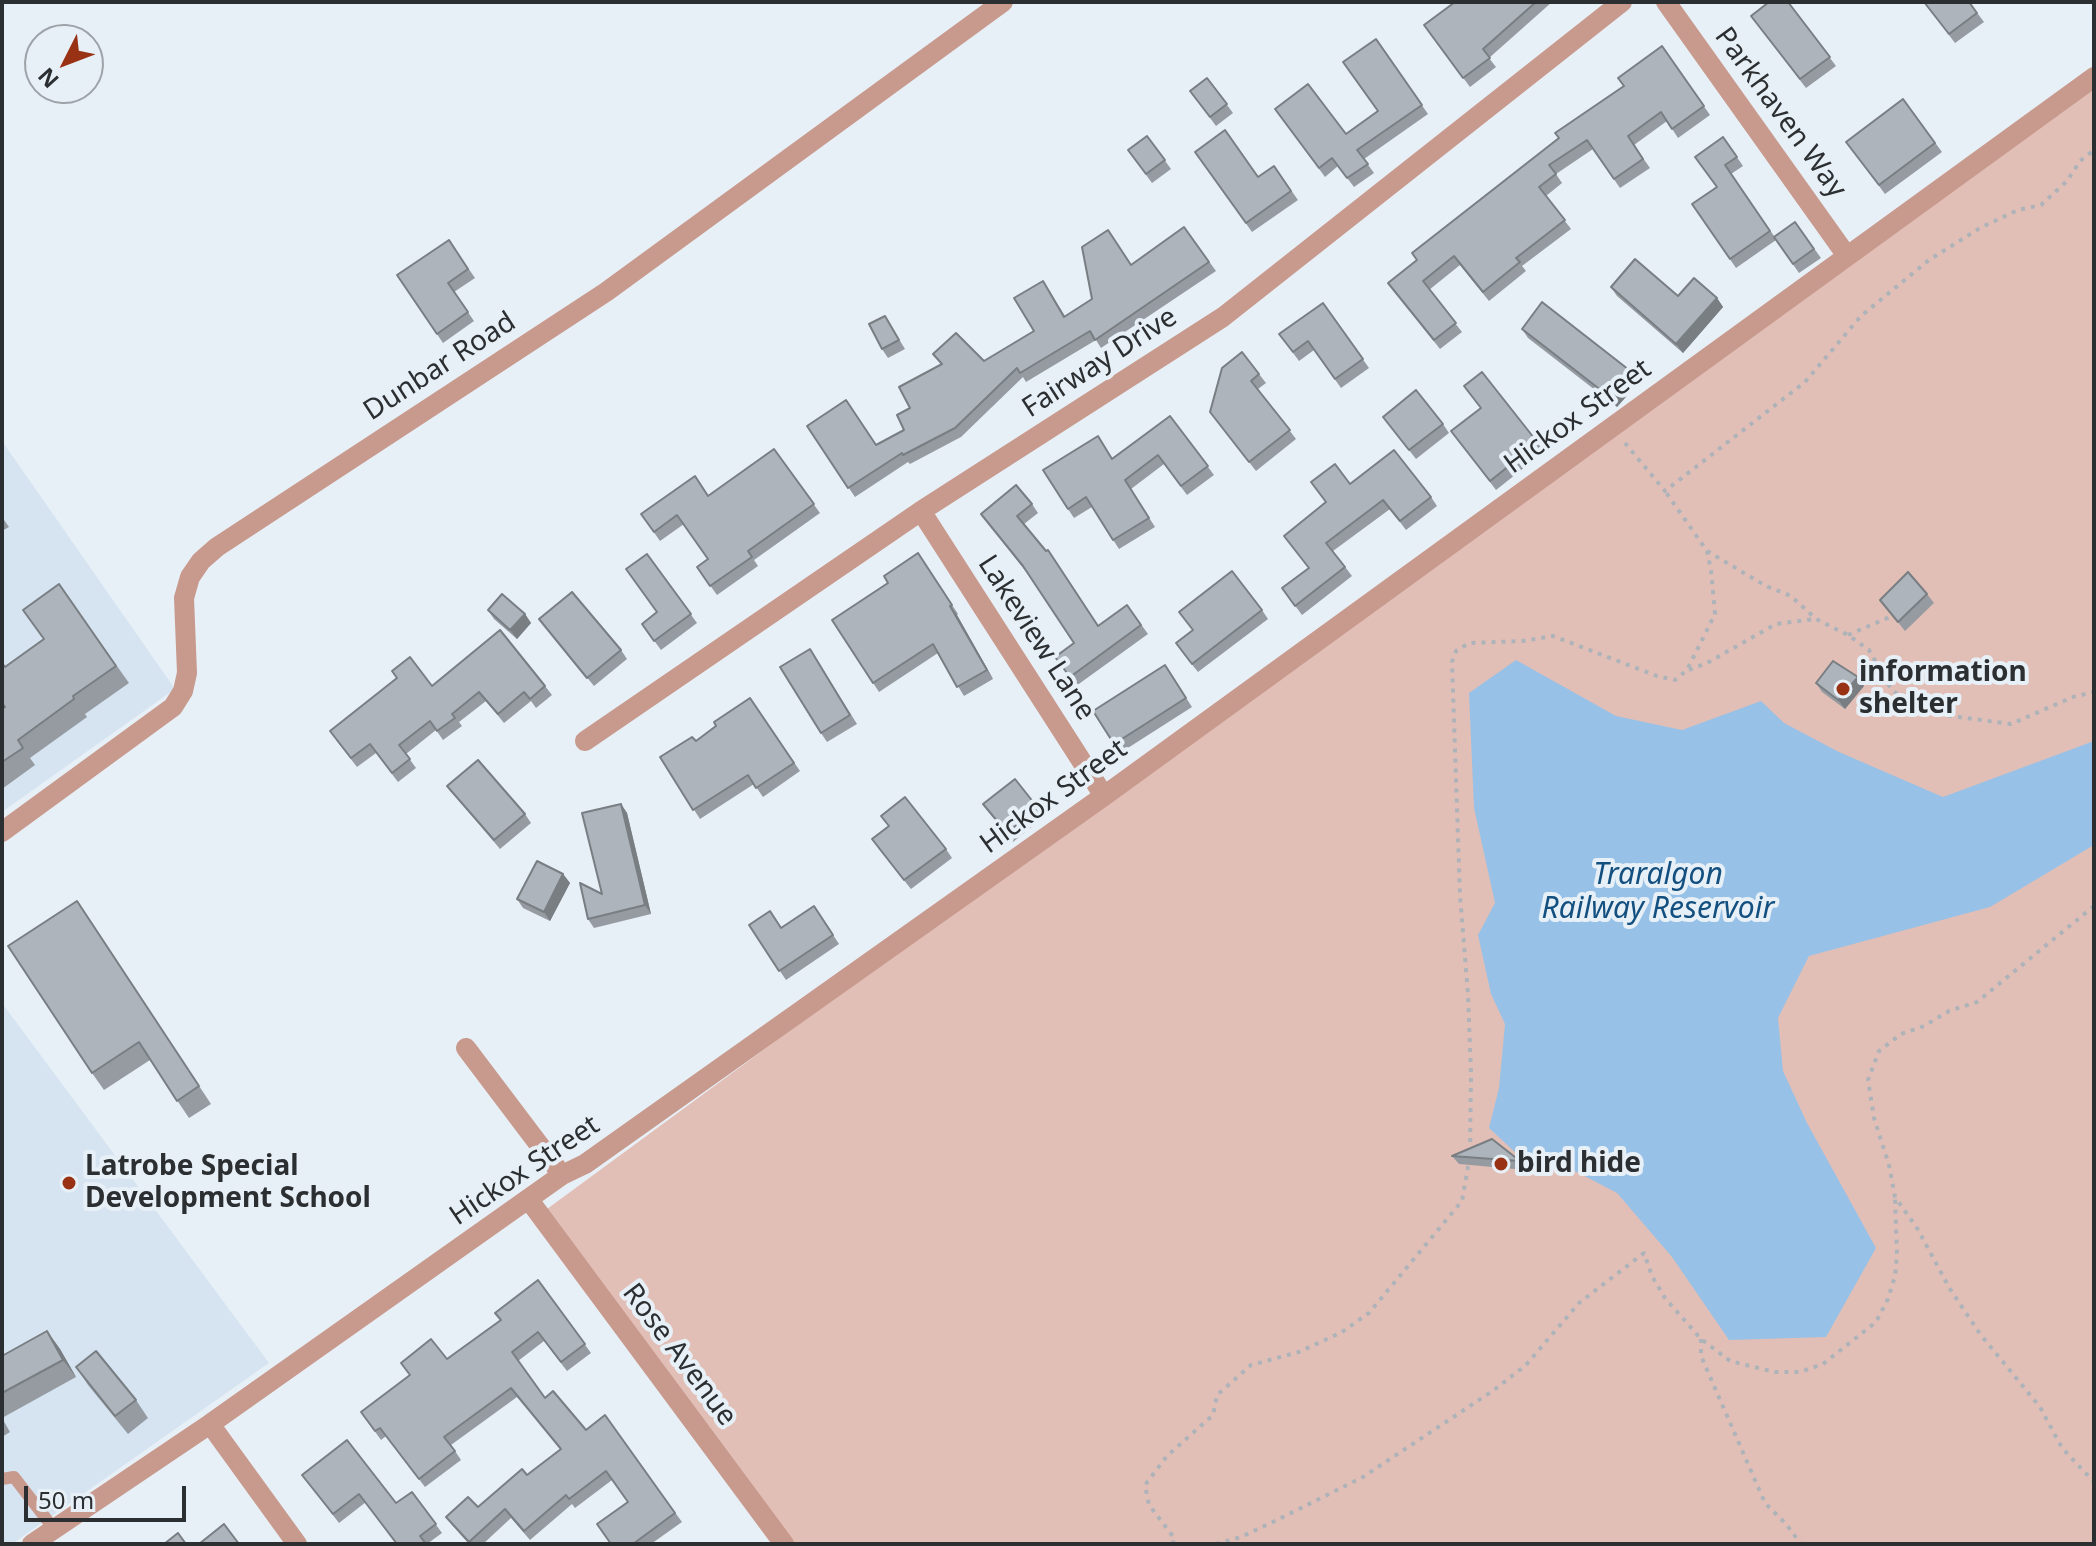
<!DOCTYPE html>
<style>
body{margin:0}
#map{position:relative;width:2096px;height:1546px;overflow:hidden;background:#e8f0f7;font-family:"Noto Sans",sans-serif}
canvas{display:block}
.frame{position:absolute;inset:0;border:4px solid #2c2f32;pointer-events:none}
.north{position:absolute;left:24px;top:24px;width:80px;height:80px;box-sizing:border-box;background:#e8f0f7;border:2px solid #9da3a8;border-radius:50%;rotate:228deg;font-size:22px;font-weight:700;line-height:32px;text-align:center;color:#2c2f32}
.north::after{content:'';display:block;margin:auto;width:28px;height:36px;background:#993214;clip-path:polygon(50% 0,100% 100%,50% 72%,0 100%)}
.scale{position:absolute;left:24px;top:1486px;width:162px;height:36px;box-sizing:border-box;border:4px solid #2c2f32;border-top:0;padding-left:10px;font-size:24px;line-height:28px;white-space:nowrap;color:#2c2f32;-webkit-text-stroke:6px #e8f0f7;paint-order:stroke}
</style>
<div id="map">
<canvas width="2096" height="1546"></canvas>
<div class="frame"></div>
<div class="north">N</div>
<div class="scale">50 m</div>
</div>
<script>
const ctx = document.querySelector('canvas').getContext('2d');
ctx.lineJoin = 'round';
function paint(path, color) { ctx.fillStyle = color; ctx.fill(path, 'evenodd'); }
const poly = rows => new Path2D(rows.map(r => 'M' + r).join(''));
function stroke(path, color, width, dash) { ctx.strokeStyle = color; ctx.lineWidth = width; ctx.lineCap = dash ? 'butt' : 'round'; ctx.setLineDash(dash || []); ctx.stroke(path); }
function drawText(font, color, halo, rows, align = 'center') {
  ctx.font = font + ' "Noto Sans",sans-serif'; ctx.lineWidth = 8; ctx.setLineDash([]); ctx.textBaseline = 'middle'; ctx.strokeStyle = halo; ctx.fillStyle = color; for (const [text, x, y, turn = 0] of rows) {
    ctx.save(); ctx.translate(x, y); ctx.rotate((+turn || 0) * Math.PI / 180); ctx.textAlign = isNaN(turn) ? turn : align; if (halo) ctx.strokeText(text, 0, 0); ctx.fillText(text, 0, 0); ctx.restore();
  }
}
paint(poly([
 [2,441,175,689,2,812],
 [2,1003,269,1363,12,1544,2,1544]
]), '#d6e4f1');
paint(poly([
 [2094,88,2094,1544,791,1544,547,1209,1558,466]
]), '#e2bfb6');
paint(poly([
 [1516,660,1616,716,1682,730,1761,701,1784,723,1839,752,1943,797,2094,741,2094,845,1990,907,1809,956,1778,1018,1783,1071,1807,1123,1876,1248,1826,1337,1729,1340,1672,1257,1617,1193,1573,1170,1531,1167,1489,1128,1499,1088,1505,1024,1491,994,1478,935,1495,903,1474,808,1469,693]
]), '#98c1e7');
stroke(poly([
 [1625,443,1665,491,1805,382,1861,316,1929,260,1980,228,2018,210,2041,205,2067,181,2080,161,2094,150],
 [1707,551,1766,586,1791,596,1816,619,1848,635,1869,650,1891,689,1909,704,1944,715,2011,724,2073,697,2094,692],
 [1848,635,1892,616],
 [1689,670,1707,663,1776,624,1816,619],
 [2094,906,1977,1002,1949,1011,1924,1026,1901,1034,1879,1051,1868,1080,1874,1118,1889,1165,1895,1197,1917,1228,1950,1289,1980,1334,2040,1407,2062,1448,2094,1482],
 [1470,1152,1471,1073,1468,994,1460,896,1452,662,1456,651,1469,643,1523,641,1553,636,1657,676,1675,680,1687,670,1715,614,1711,570,1707,551,1665,491],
 [1701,1339,1701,1356,1765,1503,1786,1524,1801,1544],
 [1172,1544,1175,1539,1149,1505,1145,1485,1167,1456,1213,1415,1217,1395,1251,1365,1299,1352,1342,1332,1369,1313,1462,1201,1469,1161],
 [1216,1544,1241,1537,1277,1520,1363,1477,1494,1390,1526,1365,1579,1303,1644,1253,1652,1276,1665,1298,1701,1339,1730,1361,1775,1372,1800,1372,1823,1364,1876,1322,1888,1299,1895,1276,1897,1255,1895,1197]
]), '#adb3b9', 4, [4, 6]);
stroke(poly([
 [2,1479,14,1477,54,1529]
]), '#c89a8e', 12);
stroke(poly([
 [1666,2,1847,256],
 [921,511,1104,796],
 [585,741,921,511,1223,317,1622,2],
 [2,832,173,707,183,691,187,673,184,598,190,577,201,561,217,547,606,292,1003,2],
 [466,1048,562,1175],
 [529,1200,784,1544],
 [210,1424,297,1544],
 [32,1544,210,1424,562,1175,585,1164,1104,796,2094,77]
]), '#c89a8e', 20);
paint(poly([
 [1455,2,1552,2,1489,58,1496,67,1470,87,1424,25],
 [1788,2,1836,66,1806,88,1751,16],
 [1924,2,1969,2,1984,22,1955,43],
 [1376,39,1428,114,1364,159,1374,173,1354,187,1338,166,1325,177,1275,109,1346,134,1378,111],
 [1662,46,1710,115,1678,138,1667,121,1634,145,1650,168,1620,188,1593,149,1556,174,1562,183,1546,196,1571,229,1522,266,1526,271,1489,301,1460,265,1429,290,1462,332,1440,349,1388,283,1417,260,1559,138,1624,86],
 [1207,78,1233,113,1216,126,1190,91],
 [1903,99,1942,152,1885,194,1846,142],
 [1147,136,1171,169,1152,183,1128,150],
 [1723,137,1743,166,1731,174,1774,236,1795,222,1821,258,1799,273,1776,240,1736,268,1692,204,1717,188],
 [1195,152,1258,177,1274,166,1298,200,1252,232],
 [1184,227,1216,271,1101,348,1096,340,1026,382,1023,377,961,437,910,464,908,462,855,497,807,426,876,445,904,430,910,408,941,364,933,354,984,361,1034,331,1049,290,1065,316,1092,299,1132,265],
 [449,240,475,278,454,292,474,321,443,343,397,275],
 [1611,287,1678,296,1717,298,1723,307,1683,353,1617,296],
 [1323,303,1369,368,1341,388,1314,350,1299,361,1279,334],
 [885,316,905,349,888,358,882,349],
 [1522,329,1633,373,1639,382,1617,407,1528,338],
 [1259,374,1266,383,1258,389,1296,439,1256,471,1210,412],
 [1170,416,1214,475,1187,495,1164,464,1131,489,1155,527,1119,549,1092,507,1074,518,1068,509,1112,458],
 [1383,417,1443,424,1449,433,1416,459],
 [1458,440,1538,443,1544,452,1496,490],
 [774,449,820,513,754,560,758,566,717,595,697,567,708,559,684,524,660,541,641,514,708,496],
 [1350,484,1431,497,1437,506,1406,530,1390,509,1333,551,1352,576,1302,615,1282,588,1308,568],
 [1032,504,1038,513,1024,524,1099,626,1127,605,1148,634,1076,686,1055,657,1074,643,1027,573,981,514],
 [2,517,9,527,2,531],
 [918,553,958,614,957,615,993,679,964,696,938,653,879,692,832,620,888,583],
 [647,554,697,623,661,650,642,624,657,612],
 [59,584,129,683,85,714,87,717,30,758,35,765,2,789,2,709,5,707,5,667,44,640],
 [1927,594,1934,603,1905,631,1880,600],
 [488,610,525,614,531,623,517,639,494,619],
 [1262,610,1268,619,1198,672,1182,652],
 [539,619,621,650,627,659,594,686],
 [810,649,857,724,827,742,821,733],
 [1165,665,1192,707,1120,753,1114,744],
 [1816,683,1864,686,1845,709,1822,692],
 [432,686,545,686,552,695,536,708,531,701,504,723,486,701,459,722,462,726,443,740,436,730,406,754,416,768,398,782,376,753,357,767,336,740],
 [750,698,800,771,763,797,754,784,700,819,660,757,696,741],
 [447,786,525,814,531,823,500,849],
 [621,804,627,813,651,914,594,928,588,919,602,894],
 [983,804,1038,808,1044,817,1013,842],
 [878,848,946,849,952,858,911,889],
 [563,874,570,883,550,921,523,908,517,899],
 [77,901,211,1104,189,1118,150,1060,104,1090,92,1073],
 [814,906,839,944,786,980,749,925,782,928],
 [1452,1156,1520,1161,1526,1170,1459,1164],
 [538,1280,591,1353,567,1371,544,1341,518,1361,545,1398,586,1430,605,1415,682,1522,651,1544,611,1544,628,1502,612,1480,575,1508,572,1504,530,1540,511,1518,483,1544,469,1544,453,1526,446,1517,478,1507,527,1475,561,1449,517,1397,451,1445,461,1460,425,1487,386,1436,381,1440,361,1412,447,1359,501,1320],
 [47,1331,60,1349,76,1377,2,1418,2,1356],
 [76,1367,136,1400,148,1418,128,1434,88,1385],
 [2,1418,10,1432,2,1437],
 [302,1475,396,1503,412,1492,442,1533,427,1544,396,1544,366,1502,339,1523]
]), '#959ba1');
paint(poly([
 [1717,298,1723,307,1683,353,1676,344],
 [1633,373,1639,382,1617,407,1611,398],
 [950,606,957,615,993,679,987,670],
 [525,614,531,623,517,639,510,630],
 [1858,677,1864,686,1845,709,1838,700],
 [621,804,627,813,651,914,645,905],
 [563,874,570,883,550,921,544,912],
 [47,1331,60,1349,76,1377,63,1360]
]), '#797e83');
const building = poly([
 [1455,2,1536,2,1483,49,1490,58,1463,78,1424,25,1455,2],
 [1769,2,1788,2,1830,57,1800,79,1751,16,1769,2],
 [1924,2,1969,2,1977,13,1949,34,1924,2],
 [1376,39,1422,105,1357,150,1368,164,1347,178,1332,158,1319,168,1275,109,1308,84,1346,134,1378,111,1343,62,1376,39],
 [1662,46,1704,106,1672,129,1661,112,1628,136,1643,159,1614,179,1587,140,1549,165,1556,174,1539,187,1565,220,1516,258,1520,262,1483,292,1454,256,1423,281,1456,323,1434,340,1388,283,1417,260,1412,253,1559,138,1555,133,1624,86,1618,78,1662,46],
 [1207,78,1227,104,1210,117,1190,91,1207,78],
 [1903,99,1935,143,1879,185,1846,142,1903,99],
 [1225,130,1258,177,1274,166,1291,191,1246,223,1195,152,1225,130],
 [1147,136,1165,160,1146,174,1128,150,1147,136],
 [1723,137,1737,157,1725,165,1770,231,1730,259,1692,204,1717,187,1695,157,1723,137],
 [1795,222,1814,249,1793,264,1774,237,1795,222],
 [1184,227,1209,262,1095,340,1090,331,1020,373,1017,368,955,428,903,455,902,453,848,488,807,426,846,400,876,445,904,430,897,415,910,408,899,387,942,364,933,354,956,333,984,361,1034,331,1014,298,1043,281,1064,317,1092,299,1082,247,1108,230,1131,265,1184,227],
 [449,240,468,269,448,283,468,312,437,334,397,275,449,240],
 [1635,259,1678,296,1694,278,1717,298,1676,344,1611,287,1635,259],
 [1542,302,1633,373,1611,398,1522,329,1542,302],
 [1323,303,1363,359,1335,379,1308,341,1293,352,1279,334,1323,303],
 [885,316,899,340,882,349,869,324,885,316],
 [1242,352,1259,374,1251,381,1290,430,1249,462,1210,412,1222,368,1242,352],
 [1482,372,1538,443,1490,481,1451,431,1481,408,1464,386,1482,372],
 [1416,390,1443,424,1409,450,1383,417,1416,390],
 [1170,416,1208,466,1181,486,1158,455,1125,480,1149,518,1113,540,1086,497,1068,509,1043,470,1098,436,1112,459,1170,416],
 [774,449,814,504,748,551,752,557,710,586,697,567,708,559,677,515,654,532,641,514,695,476,708,496,774,449],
 [1394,450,1431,497,1400,521,1383,500,1326,543,1345,567,1295,606,1282,588,1309,568,1284,536,1326,502,1311,482,1335,464,1350,484,1394,450],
 [1016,485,1032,504,1017,516,1046,551,1048,550,1098,626,1127,605,1141,625,1070,677,1055,657,1074,643,1023,566,981,514,1016,485],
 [918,553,952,605,950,606,987,670,957,687,933,644,873,683,832,620,888,583,884,576,918,553],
 [647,554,691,614,654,641,642,624,657,612,626,569,647,554],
 [1232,571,1262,610,1192,664,1176,643,1193,630,1179,612,1232,571],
 [1908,572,1927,594,1898,622,1880,600,1908,572],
 [59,584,116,666,73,696,74,699,18,740,23,748,2,762,2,709,5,707,2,703,2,663,5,667,44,639,23,610,59,584],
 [572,592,621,650,587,678,539,619,572,592],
 [502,594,525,614,510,630,488,610,502,594],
 [500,630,545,686,530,699,524,692,498,714,479,692,452,714,455,718,437,731,430,721,399,745,410,759,392,773,370,744,351,758,330,731,397,678,392,671,410,657,432,686,500,630],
 [810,649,850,715,821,733,780,667,810,649],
 [1833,661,1858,677,1838,700,1816,683,1833,661],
 [1165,665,1186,698,1114,744,1093,711,1165,665],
 [750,698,794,763,756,788,748,775,693,810,660,757,692,737,696,741,716,726,714,722,750,698],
 [478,760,525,814,494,840,447,786,478,760],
 [1015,779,1038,808,1007,833,983,804,1015,779],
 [905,797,946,849,904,880,872,839,889,826,881,816,905,797],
 [621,804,645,905,588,919,580,883,602,894,582,813,621,804],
 [537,861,563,874,544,912,517,899,537,861],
 [77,901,199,1086,177,1101,139,1042,92,1073,8,946,77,901],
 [814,906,833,935,779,971,749,925,770,911,781,928,814,906],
 [1492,1139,1520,1161,1452,1156,1492,1139],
 [538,1280,585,1344,561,1362,538,1332,512,1352,545,1398,553,1391,586,1430,605,1415,675,1513,633,1544,611,1544,597,1524,628,1502,606,1471,569,1499,566,1495,524,1531,505,1509,469,1542,446,1517,468,1497,478,1507,522,1469,527,1475,561,1449,511,1388,444,1437,455,1451,419,1479,380,1428,375,1431,361,1412,410,1375,401,1363,431,1339,447,1359,501,1320,495,1313,538,1280],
 [47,1331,63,1360,2,1393,2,1356,47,1331],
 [96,1351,136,1400,115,1416,76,1367,96,1351],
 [347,1440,396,1503,412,1492,436,1524,420,1536,426,1544,397,1544,359,1494,333,1514,302,1475,347,1440],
 [224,1524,239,1544,199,1544,224,1524],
 [178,1533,186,1544,164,1544,178,1533]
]);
paint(building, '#adb4bb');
stroke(building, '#797e83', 2);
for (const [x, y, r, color] of [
 [1843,689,8,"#993214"],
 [1501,1164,8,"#993214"],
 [69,1183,8,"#993214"]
]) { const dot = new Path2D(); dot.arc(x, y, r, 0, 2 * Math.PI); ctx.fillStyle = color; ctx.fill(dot); stroke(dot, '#e8f0f7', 3); }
drawText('28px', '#2c2f32', '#e8f0f7', [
 ["Parkhaven Way",1780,113,54],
 ["Fairway Drive",1100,363,-33],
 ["Dunbar Road",440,367,-33],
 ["Hickox Street",1578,417,-36],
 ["Lakeview Lane",1036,638,57],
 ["Hickox Street",1054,797,-36],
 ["Hickox Street",525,1171,-34],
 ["Rose Avenue",679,1355,53]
]);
drawText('bold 28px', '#2c2f32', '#e8f0f7', [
 ["information",1859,673],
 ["shelter",1859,705],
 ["bird hide",1517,1164],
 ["Latrobe Special",85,1167],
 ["Development School",85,1199]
], 'left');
drawText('italic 30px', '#135080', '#e8f0f7', [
 ["Traralgon",1658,875],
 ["Railway Reservoir",1658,909]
]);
</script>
